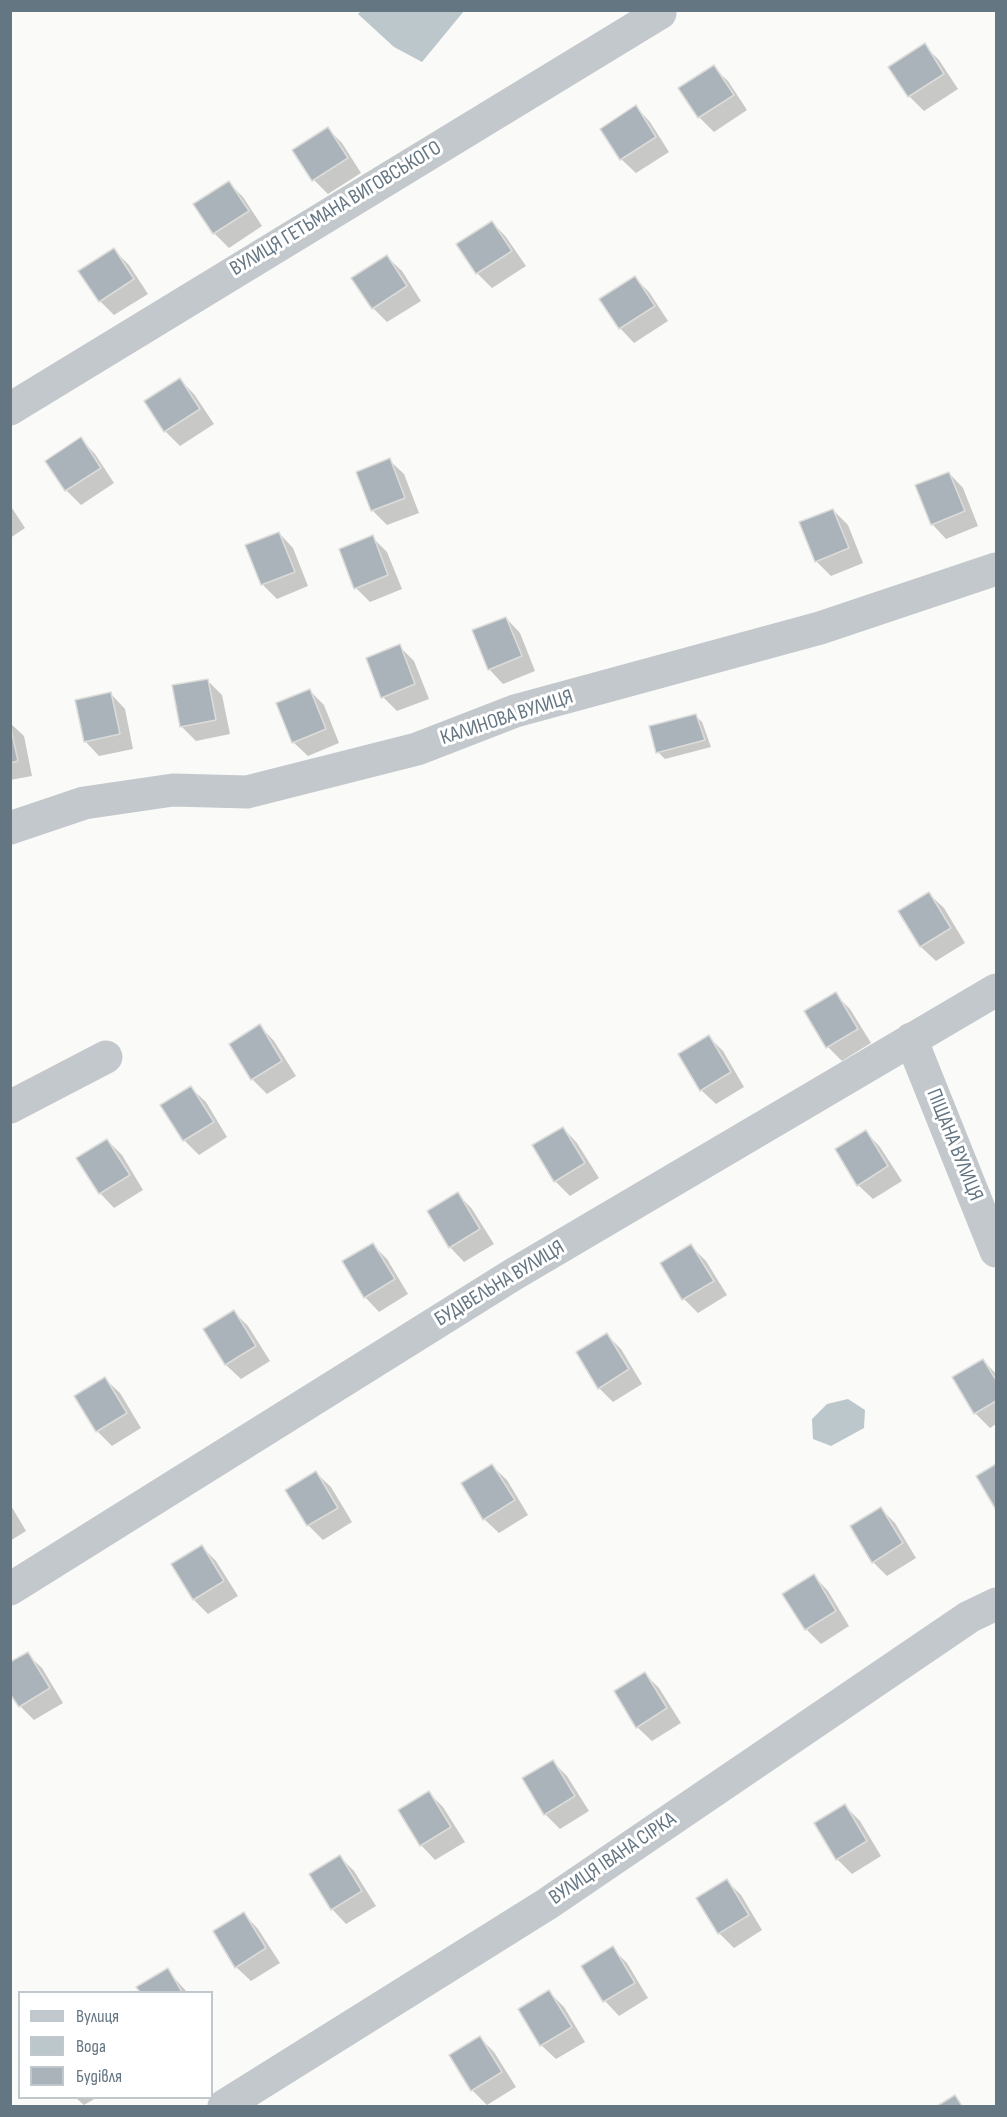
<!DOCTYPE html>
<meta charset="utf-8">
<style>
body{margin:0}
#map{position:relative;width:1007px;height:2117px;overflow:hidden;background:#fafaf8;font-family:"Sofia Sans Condensed",sans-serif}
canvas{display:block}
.frame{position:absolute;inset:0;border:12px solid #657683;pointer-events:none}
.legend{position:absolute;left:18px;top:1991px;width:195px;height:108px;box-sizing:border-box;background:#fff;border:2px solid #c1c8cd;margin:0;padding:8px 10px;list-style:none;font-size:18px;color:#657683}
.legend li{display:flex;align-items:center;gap:12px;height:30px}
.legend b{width:30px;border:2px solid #c1c8cd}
</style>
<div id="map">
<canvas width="1007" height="2117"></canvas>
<div class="frame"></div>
<ul class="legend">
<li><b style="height:8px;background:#c3c8cc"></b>Вулиця</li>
<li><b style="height:16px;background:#bbc7cb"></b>Вода</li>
<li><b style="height:16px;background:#aab3b9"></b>Будівля</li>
</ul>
</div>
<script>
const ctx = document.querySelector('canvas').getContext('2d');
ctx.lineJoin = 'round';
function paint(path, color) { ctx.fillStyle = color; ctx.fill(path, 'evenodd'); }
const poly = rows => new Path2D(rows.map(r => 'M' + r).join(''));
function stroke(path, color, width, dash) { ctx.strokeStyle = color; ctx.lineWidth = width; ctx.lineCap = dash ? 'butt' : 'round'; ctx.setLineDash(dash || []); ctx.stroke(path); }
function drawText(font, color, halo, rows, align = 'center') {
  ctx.font = font + ' "Sofia Sans Condensed",sans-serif'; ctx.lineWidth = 6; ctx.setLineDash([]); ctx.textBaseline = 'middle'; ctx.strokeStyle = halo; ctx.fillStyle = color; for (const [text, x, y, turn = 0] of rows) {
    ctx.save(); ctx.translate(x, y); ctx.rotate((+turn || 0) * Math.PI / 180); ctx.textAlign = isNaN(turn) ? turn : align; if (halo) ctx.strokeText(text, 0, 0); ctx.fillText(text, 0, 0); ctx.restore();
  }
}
paint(poly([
 [362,10,464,10,464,11,422,62,394,47,358,14],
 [848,1399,865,1410,864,1428,831,1446,813,1439,812,1419,827,1404]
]), '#bbc7cb');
paint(poly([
 [924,45,939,60,958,89,924,111,910,97,890,67],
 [713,67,728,81,747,110,714,132,699,117],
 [636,107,650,122,669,152,636,173,621,159],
 [328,129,342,143,361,173,328,194,314,180],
 [229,183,243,197,262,226,229,248,214,233,195,204],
 [492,222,506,237,526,266,492,288,477,273,458,244],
 [114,250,129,265,148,294,114,315,100,301],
 [387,257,402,271,421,301,387,322,373,308],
 [635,278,649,292,668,321,634,343,620,328,601,299],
 [180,380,194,394,214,424,180,446,165,431,146,402],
 [81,439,95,454,114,483,81,505,66,490,47,461],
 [389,460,404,474,419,513,387,525,373,511,358,472],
 [949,473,963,488,978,526,946,539,932,524],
 [10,505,25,528,10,538],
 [833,510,848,525,863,563,831,576,816,561],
 [279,533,293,548,308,586,277,599,262,584],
 [372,537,387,552,402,589,370,602,356,588],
 [506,618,520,633,535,671,503,684,489,669],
 [399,646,414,661,429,699,397,711,383,697],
 [207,680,222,695,230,734,196,741,182,727],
 [310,691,324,705,339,743,308,756,293,742],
 [111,694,125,709,133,749,99,756,85,741],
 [695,715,702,722,711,747,665,759,658,752],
 [10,723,24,736,32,776,10,780],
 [929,894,944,908,965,943,936,961,921,947,900,911],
 [835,994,850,1009,871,1043,842,1061,828,1047],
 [260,1026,274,1041,296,1076,267,1094,252,1079,231,1044],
 [709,1037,723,1051,744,1087,716,1104,701,1090],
 [191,1088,206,1102,227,1137,199,1155,184,1140,162,1105],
 [563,1128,577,1143,599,1178,570,1196,555,1181,534,1146],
 [866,1132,880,1147,902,1181,873,1199,858,1185],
 [107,1140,122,1155,143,1190,114,1208,100,1193,78,1159],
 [458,1194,472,1209,494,1244,464,1262,450,1247],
 [372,1244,387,1259,408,1294,379,1312,365,1297],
 [691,1246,706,1261,727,1295,698,1313,684,1299],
 [234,1312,248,1326,270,1361,241,1379,226,1365,205,1329],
 [607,1335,621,1349,642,1384,613,1402,599,1388],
 [983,1360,996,1374,996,1424,990,1428,975,1413,954,1378],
 [105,1379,120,1393,141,1428,112,1446,97,1431,76,1396],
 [996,1465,996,1508,978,1477],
 [492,1466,507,1480,528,1515,499,1533,484,1519],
 [316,1473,331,1487,352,1522,323,1540,308,1525,287,1491],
 [10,1504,26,1531,10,1541],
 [881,1509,895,1523,916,1558,887,1576,873,1562],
 [202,1547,216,1561,238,1596,208,1614,194,1600,173,1564],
 [814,1576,828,1591,849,1626,821,1644,806,1629],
 [27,1654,42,1668,63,1703,34,1720,20,1706],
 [645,1674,659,1688,681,1723,652,1741,637,1727],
 [553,1762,567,1776,589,1811,560,1829,545,1814,524,1779],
 [429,1793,443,1807,465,1842,435,1860,421,1845],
 [845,1806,860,1821,881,1856,852,1874,837,1859],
 [340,1857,354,1871,376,1906,346,1924,332,1909],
 [727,1881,741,1895,762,1930,734,1948,719,1933],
 [244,1914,258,1929,280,1963,251,1981,236,1967],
 [612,1948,627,1963,648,1998,619,2016,605,2001,583,1966],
 [167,1970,187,1992,141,1992,139,1988],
 [549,1992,564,2007,585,2042,556,2059,541,2045],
 [480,2038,494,2052,516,2087,487,2105,472,2090,451,2055],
 [76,2098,96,2098,84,2105]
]), '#0003');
const building = poly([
 [925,43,944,74,908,97,888,67,925,43],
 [714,65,734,95,698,118,678,88,714,65],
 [636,105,656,137,620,160,600,129,636,105],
 [328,127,348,158,312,181,292,150,328,127],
 [229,181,249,211,213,234,193,204,229,181],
 [492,221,512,251,476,274,456,244,492,221],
 [114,248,134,279,99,302,78,271,114,248],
 [387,255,407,286,372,309,351,278,387,255],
 [635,276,655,306,619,329,599,299,635,276],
 [180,378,200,409,164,432,144,401,180,378],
 [81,437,101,468,65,491,45,461,81,437],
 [390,458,405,498,371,511,356,472,390,458],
 [949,472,965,511,931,525,915,485,949,472],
 [833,509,849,548,815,562,799,522,833,509],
 [279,532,295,572,261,585,245,545,279,532],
 [373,535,388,575,354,589,339,549,373,535],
 [506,617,522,656,488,670,472,630,506,617],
 [400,644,415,684,381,698,366,658,400,644],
 [208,679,216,720,180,727,172,685,208,679],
 [310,689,326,729,292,743,276,703,310,689],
 [111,692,120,734,84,742,75,700,111,692],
 [696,714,705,740,656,753,649,726,696,714],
 [10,724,18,761,10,763,10,724],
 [929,892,951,928,920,947,898,911,929,892],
 [836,992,858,1029,826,1048,804,1011,836,992],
 [260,1024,282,1061,251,1080,229,1044,260,1024],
 [709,1035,731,1072,700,1091,678,1054,709,1035],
 [191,1086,214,1122,183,1141,160,1105,191,1086],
 [563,1127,585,1163,554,1182,532,1145,563,1127],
 [866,1130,888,1166,857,1186,835,1149,866,1130],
 [107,1139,130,1175,99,1194,76,1158,107,1139],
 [458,1192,480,1229,449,1248,427,1211,458,1192],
 [373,1243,395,1279,364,1298,342,1261,373,1243],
 [691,1244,714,1281,682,1300,660,1263,691,1244],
 [234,1310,256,1346,225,1365,203,1329,234,1310],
 [607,1333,629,1369,598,1389,576,1352,607,1333],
 [983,1359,996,1380,996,1401,974,1414,952,1377,983,1359],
 [105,1377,127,1413,96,1432,74,1396,105,1377],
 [492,1464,515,1500,483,1520,461,1483,492,1464],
 [996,1464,996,1510,976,1476,996,1464],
 [316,1471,338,1508,307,1526,285,1490,316,1471],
 [881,1507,903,1543,872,1563,850,1526,881,1507],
 [202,1545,224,1581,193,1600,171,1564,202,1545],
 [814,1574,836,1611,805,1630,782,1594,814,1574],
 [28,1652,50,1688,19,1707,10,1694,10,1662,28,1652],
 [645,1672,667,1708,636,1728,614,1691,645,1672],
 [553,1760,575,1796,544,1815,522,1778,553,1760],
 [429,1791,451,1827,420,1846,398,1810,429,1791],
 [845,1804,867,1841,836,1860,814,1823,845,1804],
 [340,1855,362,1891,331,1910,309,1874,340,1855],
 [727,1879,749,1915,718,1934,696,1898,727,1879],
 [244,1912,266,1948,235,1968,213,1931,244,1912],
 [613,1946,635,1983,603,2002,581,1966,613,1946],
 [168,1968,182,1992,140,1992,136,1987,168,1968],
 [549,1990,572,2027,540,2046,518,2009,549,1990],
 [480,2036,502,2072,471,2091,449,2055,480,2036],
 [955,2095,962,2106,937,2106,955,2095]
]);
paint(building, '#aab3b9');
stroke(building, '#dcdcda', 1.5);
stroke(poly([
 [10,409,660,13,659,10],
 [10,828,84,803,173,790,247,792,417,749,515,711,820,628,996,569],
 [911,1039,996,1251],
 [10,1107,106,1057],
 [10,1589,514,1274,996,990],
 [224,2106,547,1904,969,1617,996,1604]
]), '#c3c8cc', 33);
drawText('21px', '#657683', '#fff', [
 ["ВУЛИЦЯ ГЕТЬМАНА ВИГОВСЬКОГО",336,209,-31],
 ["КАЛИНОВА ВУЛИЦЯ",507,718,-18],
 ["ПІЩАНА ВУЛИЦЯ",954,1145,68],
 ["БУДІВЕЛЬНА ВУЛИЦЯ",500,1284,-31],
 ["ВУЛИЦЯ ІВАНА СІРКА",613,1859,-34]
]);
</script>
